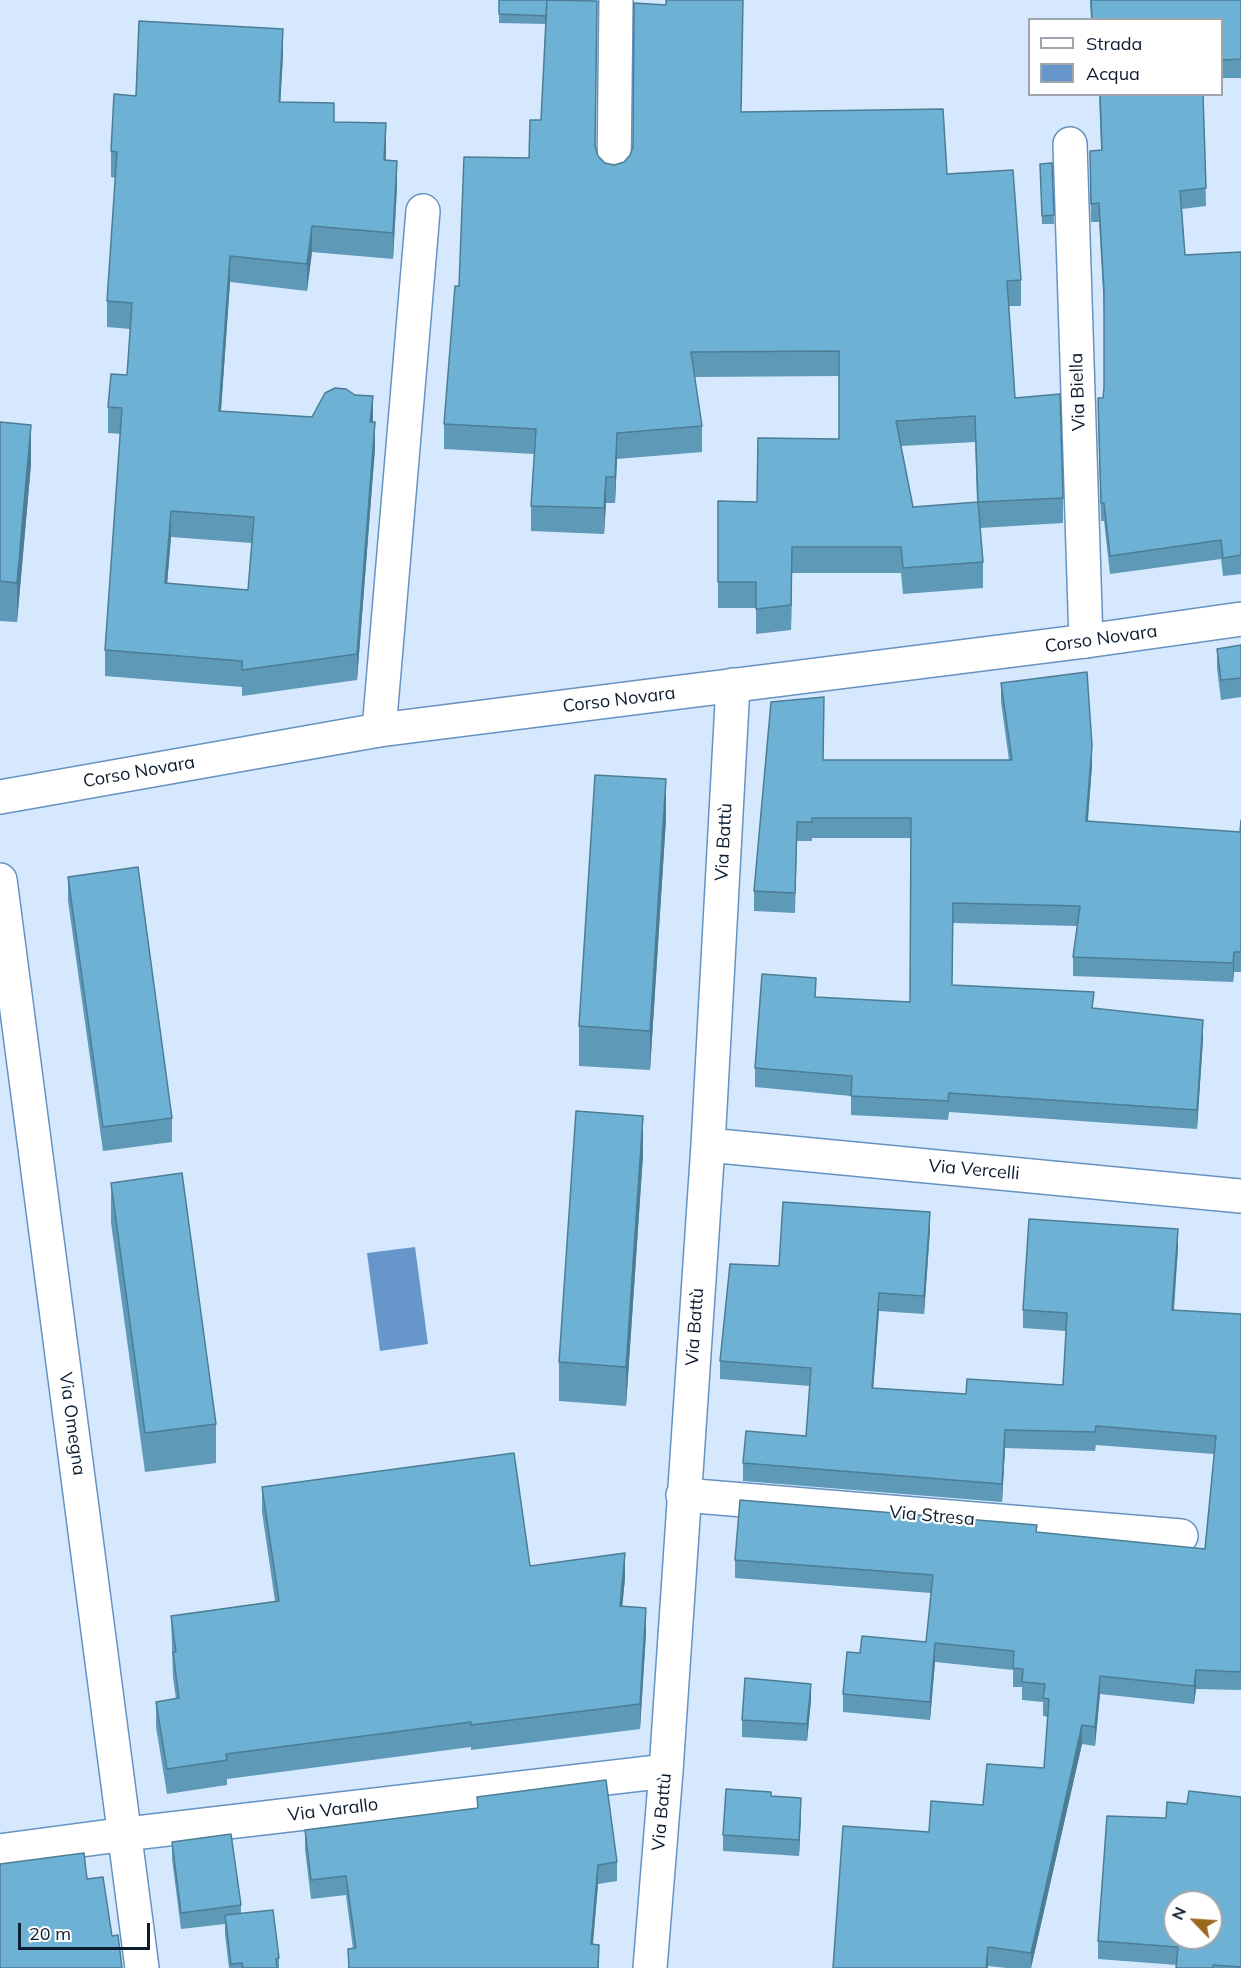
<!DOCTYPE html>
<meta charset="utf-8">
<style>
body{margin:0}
#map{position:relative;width:1241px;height:1968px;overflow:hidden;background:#d6e8fd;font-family:Mulish,sans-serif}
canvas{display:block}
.legend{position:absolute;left:1028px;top:18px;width:195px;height:78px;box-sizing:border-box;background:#fff;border:2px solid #9ea5ac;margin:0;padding:8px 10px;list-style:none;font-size:18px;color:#0c1d30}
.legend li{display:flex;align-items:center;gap:12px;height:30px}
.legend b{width:30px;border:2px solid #9ea5ac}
.north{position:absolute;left:1163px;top:1890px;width:60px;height:60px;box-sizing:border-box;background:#fff;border:2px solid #9ea5ac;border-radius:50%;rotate:295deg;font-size:16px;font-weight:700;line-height:24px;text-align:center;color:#0c1d30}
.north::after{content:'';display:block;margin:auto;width:21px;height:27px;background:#9b681e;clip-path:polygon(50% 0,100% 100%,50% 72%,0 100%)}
.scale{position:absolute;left:18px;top:1923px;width:132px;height:27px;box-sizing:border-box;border:3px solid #0c1d30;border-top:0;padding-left:8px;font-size:18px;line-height:21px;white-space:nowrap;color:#0c1d30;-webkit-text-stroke:4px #fff;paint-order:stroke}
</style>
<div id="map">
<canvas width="1241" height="1968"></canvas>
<ul class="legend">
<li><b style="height:8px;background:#fff"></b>Strada</li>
<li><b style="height:16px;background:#6797ca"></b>Acqua</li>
</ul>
<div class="north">N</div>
<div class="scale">20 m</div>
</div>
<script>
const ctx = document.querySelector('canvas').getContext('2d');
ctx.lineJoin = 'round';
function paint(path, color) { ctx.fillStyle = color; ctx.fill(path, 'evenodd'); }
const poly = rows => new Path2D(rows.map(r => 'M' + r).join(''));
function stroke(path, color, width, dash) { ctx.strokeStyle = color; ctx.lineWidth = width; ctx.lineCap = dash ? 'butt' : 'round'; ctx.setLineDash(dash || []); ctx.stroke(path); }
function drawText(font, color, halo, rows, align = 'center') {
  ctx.font = font + ' Mulish,sans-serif'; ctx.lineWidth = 4.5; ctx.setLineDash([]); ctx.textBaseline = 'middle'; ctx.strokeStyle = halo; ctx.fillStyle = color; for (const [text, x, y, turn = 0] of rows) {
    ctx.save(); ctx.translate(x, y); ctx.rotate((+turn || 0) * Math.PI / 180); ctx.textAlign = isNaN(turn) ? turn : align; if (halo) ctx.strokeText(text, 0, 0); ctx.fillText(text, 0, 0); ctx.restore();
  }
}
paint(poly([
 [415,1247,428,1344,380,1351,367,1253]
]), '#6797ca');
const minor = poly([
 [1070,144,1086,641],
 [614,172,616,0],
 [379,730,423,211],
 [0,880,142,1968],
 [708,1145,1241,1196],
 [683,1495,1181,1536],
 [0,1851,126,1834,666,1771],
 [650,1968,666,1771,708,1145,733,685]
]);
const major = poly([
 [0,797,379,730,1086,641,1241,619]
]);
stroke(minor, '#6692c1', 36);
stroke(major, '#6692c1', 36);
stroke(minor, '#fff', 33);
stroke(major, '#fff', 33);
paint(poly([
 [499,0,574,0,596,147,598,156,605,163,614,165,624,162,741,112,947,174,1021,280,1021,306,1009,306,1015,398,1063,498,1063,523,980,528,983,562,983,588,903,594,901,573,792,573,791,630,756,634,756,608,718,608,718,501,757,502,839,439,839,376,694,377,702,426,702,452,617,459,615,503,606,503,604,534,531,531,531,506,534,454,444,449,444,424,459,286,529,158,541,120,546,24,499,23],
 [975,442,977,502,913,507,901,446],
 [1090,0,1241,0,1241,78,1221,78,1221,20,1091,20],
 [283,55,280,102,334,122,386,149,386,160,397,187,393,259,312,252,307,291,230,282,221,411,373,422,375,448,357,680,242,696,242,687,105,676,105,650,121,434,108,433,108,407,127,375,130,329,107,327,107,301,116,178,111,177,111,151],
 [171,537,252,543,248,590,167,583],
 [1099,94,1203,94,1206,206,1182,209,1185,255,1241,252,1241,574,1223,576,1221,559,1110,574,1104,521,1101,521,1098,416,1098,398,1103,398,1104,389,1104,310,1099,222,1091,222,1090,169,1090,151,1101,150],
 [1052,163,1054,224,1042,224,1040,164],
 [0,422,31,464,17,622,0,621],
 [1241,645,1241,697,1221,700,1217,668,1217,649],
 [1001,683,1092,765,1088,821,1240,832,1241,820,1241,972,1234,972,1233,982,1073,976,1073,957,1077,926,953,923,952,985,1094,1008,1203,1039,1197,1129,949,1112,948,1120,851,1115,851,1096,755,1087,755,1068,816,997,910,1002,911,838,812,838,812,841,797,841,795,913,754,911,754,891,823,760,1009,760,1001,702],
 [666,819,650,1070,579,1066,579,1026],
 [68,877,172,1118,172,1142,103,1151,68,901],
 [643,1155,626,1406,559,1401,559,1362],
 [111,1183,216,1424,216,1463,145,1472,111,1223],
 [930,1230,924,1314,879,1311,873,1388,966,1394,1063,1385,1066,1331,1023,1328,1023,1310,1178,1247,1174,1311,1241,1314,1241,1690,1196,1689,1194,1704,1100,1694,1095,1746,1082,1744,1031,1968,1007,1968,988,1966,929,1832,983,1805,1044,1768,1048,1717,1043,1716,1043,1702,1022,1700,1022,1687,1013,1687,1013,1670,935,1662,930,1720,843,1712,843,1694,860,1653,926,1642,931,1593,735,1578,735,1560,1037,1532,1205,1549,1214,1454,1096,1445,1095,1451,1005,1448,1002,1502,743,1481,743,1463,806,1436,810,1386,720,1379,720,1361,779,1266],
 [262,1487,530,1566,625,1578,622,1606,646,1633,640,1729,471,1750,471,1747,227,1779,227,1785,167,1794,156,1727,156,1702,176,1699,173,1677,171,1616,275,1601,262,1512],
 [811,1700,807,1741,742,1737,742,1720],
 [771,1796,801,1815,799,1856,723,1851,723,1835],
 [477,1797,617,1862,617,1881,598,1884,593,1944,599,1945,599,1968,348,1968,348,1949,353,1949,346,1895,311,1899,305,1849,305,1830,477,1808],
 [1241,1797,1241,1968,1176,1968,1177,1965,1098,1959,1098,1941,1166,1818,1187,1804],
 [172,1842,241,1905,241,1914,279,1958,279,1968,229,1968,225,1934,225,1924,181,1929,172,1859]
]), '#5e99b7');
paint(poly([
 [283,29,283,55,279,128,279,102],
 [386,123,386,149,384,187,384,160],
 [397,161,397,187,393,259,393,233],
 [312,226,312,252,307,291,307,264],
 [230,256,230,282,219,437,219,411],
 [373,396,373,422,370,422],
 [375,422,375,448,357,680,357,654],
 [31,425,31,464,17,622,17,583],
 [617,433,617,459,615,503,615,477],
 [606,477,606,503,604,534,604,508],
 [171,511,171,537,165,609,165,583],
 [792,547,792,573,791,630,791,605],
 [1092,746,1092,765,1086,841,1086,821],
 [666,779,666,819,650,1070,650,1031],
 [1234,952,1234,972,1233,982,1233,963],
 [1203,1020,1203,1039,1197,1129,1197,1110],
 [643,1116,643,1155,626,1406,626,1367],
 [930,1212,930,1230,924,1314,924,1296],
 [1178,1229,1178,1247,1172,1329,1172,1310],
 [879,1293,879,1311,872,1406,872,1388],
 [1005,1430,1005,1448,1002,1502,1002,1484],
 [625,1553,625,1578,620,1631,620,1606],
 [646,1608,646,1633,640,1729,640,1704],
 [935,1643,935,1662,930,1720,930,1702],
 [1196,1670,1196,1689,1194,1704,1194,1686],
 [1100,1676,1100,1694,1095,1746,1095,1727],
 [811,1684,811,1700,807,1741,807,1724],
 [1082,1725,1082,1744,1031,1968,1031,1953],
 [801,1798,801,1815,799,1856,799,1840],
 [598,1865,598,1884,591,1963,591,1944],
 [988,1947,988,1968,986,1968]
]), '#4c7d95');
const building = poly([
 [499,0,547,0,546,16,499,14,499,0],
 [547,0,597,1,595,146,598,156,605,163,614,165,624,162,630,155,633,147,634,3,666,5,666,0,743,0,741,112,943,109,947,174,1013,170,1021,280,1007,281,1015,398,1060,394,1063,498,978,502,983,562,903,568,901,547,792,547,791,605,756,609,756,582,718,582,718,501,757,502,758,438,839,439,839,351,691,352,702,426,617,433,615,477,606,477,604,508,531,506,536,429,444,424,455,286,459,286,464,157,529,158,530,120,541,120,547,0],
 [975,416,978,502,913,507,896,421,975,416],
 [1091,0,1241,0,1241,59,1221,60,1221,20,1092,20,1091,0],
 [139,21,283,29,279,102,334,103,334,122,386,123,384,160,397,161,393,233,312,226,307,264,230,256,219,411,312,417,325,393,335,388,346,389,355,395,373,396,370,422,375,422,357,654,242,670,242,661,105,650,122,408,108,407,111,374,127,375,132,303,107,301,117,152,111,151,114,94,136,96,139,21],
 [171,511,254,517,248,590,165,583,171,511],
 [1100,94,1203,94,1206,188,1180,191,1185,255,1241,252,1241,555,1223,558,1221,540,1110,556,1104,503,1101,503,1098,398,1103,398,1104,388,1104,291,1099,203,1091,204,1090,151,1102,150,1100,94],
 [1052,163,1054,215,1042,216,1040,164,1052,163],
 [0,422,31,425,17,583,0,581,0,422],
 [1241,645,1241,678,1221,680,1217,649,1241,645],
 [1087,672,1092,746,1086,821,1240,832,1241,820,1241,952,1234,952,1233,963,1073,957,1080,906,953,903,952,985,1094,992,1092,1008,1203,1020,1197,1110,949,1093,948,1101,851,1096,852,1076,755,1068,762,974,816,978,815,997,910,1002,911,818,812,818,812,822,797,822,795,893,754,891,771,702,824,697,823,760,1012,760,1001,683,1087,672],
 [595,775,666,779,650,1031,579,1026,595,775],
 [138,867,172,1118,103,1127,68,877,138,867],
 [576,1111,643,1116,626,1367,559,1362,576,1111],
 [182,1173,216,1424,145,1433,111,1183,182,1173],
 [783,1202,930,1212,924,1296,879,1293,872,1388,966,1394,967,1379,1063,1385,1067,1313,1023,1310,1029,1219,1178,1229,1172,1310,1241,1314,1241,1672,1196,1670,1194,1686,1100,1676,1095,1727,1082,1725,1031,1953,988,1947,986,1968,833,1968,843,1826,929,1832,931,1801,983,1805,987,1764,1044,1768,1049,1699,1043,1698,1045,1684,1022,1682,1023,1669,1013,1668,1014,1651,935,1643,930,1702,843,1694,847,1652,860,1653,862,1636,926,1642,933,1575,735,1560,740,1500,1037,1525,1036,1532,1205,1549,1216,1436,1096,1426,1095,1432,1005,1430,1002,1484,743,1463,746,1431,806,1436,811,1368,720,1361,730,1264,779,1266,783,1202],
 [514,1453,530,1566,625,1553,620,1606,646,1608,640,1704,471,1725,471,1722,226,1754,227,1760,167,1769,156,1702,179,1698,173,1652,176,1652,171,1616,279,1601,262,1487,514,1453],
 [745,1678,811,1684,807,1724,742,1720,745,1678],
 [606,1780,617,1862,598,1865,591,1944,599,1945,598,1968,349,1968,348,1949,356,1948,346,1876,311,1880,305,1830,478,1808,477,1797,606,1780],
 [726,1789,771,1792,771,1796,801,1798,799,1840,723,1835,726,1789],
 [1189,1791,1241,1797,1241,1967,1213,1965,1213,1968,1176,1968,1178,1947,1098,1941,1107,1816,1166,1818,1167,1802,1187,1804,1189,1791],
 [1175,1902,1211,1902,1211,1938,1175,1938,1175,1902],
 [231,1834,241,1905,181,1913,172,1842,231,1834],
 [84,1853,87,1879,103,1877,112,1936,118,1935,122,1968,0,1968,0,1864,84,1853],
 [273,1910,279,1958,276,1959,277,1968,243,1968,242,1963,231,1964,225,1915,273,1910]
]);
paint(building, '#6db2d5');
stroke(building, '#4c7d95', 1.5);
drawText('18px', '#0c1d30', '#fff', [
 ["Via Biella",1078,392,-92],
 ["Corso Novara",1101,639,-8],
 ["Corso Novara",619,700,-7],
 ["Corso Novara",139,772,-10],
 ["Via Battù",724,842,-87],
 ["Via Vercelli",974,1170,5],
 ["Via Battù",695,1327,-86],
 ["Via Omegna",72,1424,82],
 ["Via Stresa",932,1516,5],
 ["Via Varallo",333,1810,-7],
 ["Via Battù",662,1812,-85]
]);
</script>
